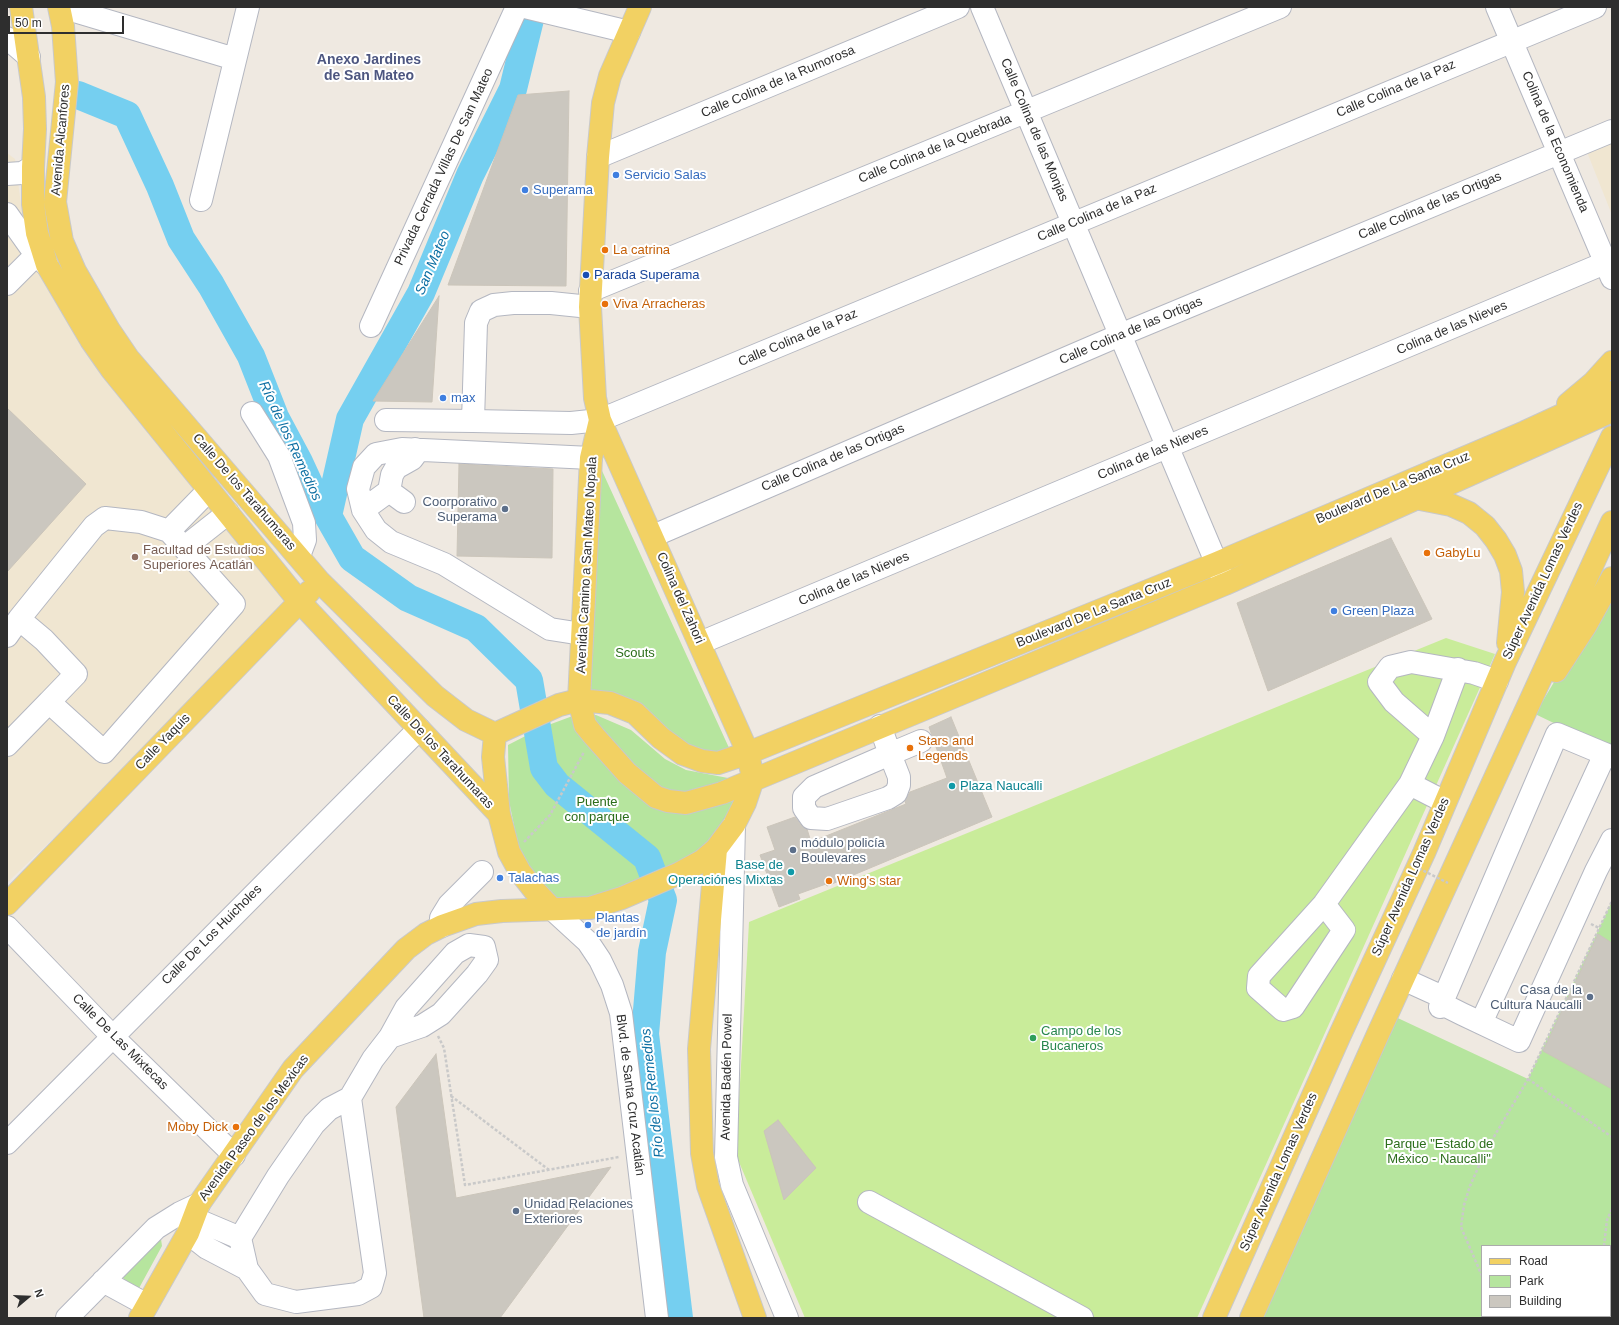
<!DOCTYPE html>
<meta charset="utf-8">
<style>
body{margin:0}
#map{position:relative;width:1619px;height:1325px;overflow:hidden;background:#efe9e1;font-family:Arial,sans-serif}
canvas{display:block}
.frame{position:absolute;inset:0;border:8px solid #2e2e2e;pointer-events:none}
.legend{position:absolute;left:1481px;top:1245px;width:130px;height:72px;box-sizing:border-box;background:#fff;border:1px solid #ababab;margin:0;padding:5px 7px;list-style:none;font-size:12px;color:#2e2e2e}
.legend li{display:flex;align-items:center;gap:8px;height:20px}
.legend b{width:20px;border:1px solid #ababab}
.north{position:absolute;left:8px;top:1277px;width:40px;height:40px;-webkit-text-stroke:3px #fff;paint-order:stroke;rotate:71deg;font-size:11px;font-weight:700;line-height:16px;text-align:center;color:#2e2e2e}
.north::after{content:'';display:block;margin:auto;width:14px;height:18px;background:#2e2e2e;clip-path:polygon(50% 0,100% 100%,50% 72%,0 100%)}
.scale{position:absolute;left:8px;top:16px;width:116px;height:18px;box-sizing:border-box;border:2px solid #2e2e2e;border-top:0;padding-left:5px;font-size:12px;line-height:14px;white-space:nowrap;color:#2e2e2e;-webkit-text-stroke:3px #fff;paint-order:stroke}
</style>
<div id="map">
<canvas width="1619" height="1325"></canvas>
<div class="frame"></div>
<ul class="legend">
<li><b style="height:5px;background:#f2d163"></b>Road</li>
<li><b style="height:11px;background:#b6e59e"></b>Park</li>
<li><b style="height:11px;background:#cbc7bf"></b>Building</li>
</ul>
<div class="north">N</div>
<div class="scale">50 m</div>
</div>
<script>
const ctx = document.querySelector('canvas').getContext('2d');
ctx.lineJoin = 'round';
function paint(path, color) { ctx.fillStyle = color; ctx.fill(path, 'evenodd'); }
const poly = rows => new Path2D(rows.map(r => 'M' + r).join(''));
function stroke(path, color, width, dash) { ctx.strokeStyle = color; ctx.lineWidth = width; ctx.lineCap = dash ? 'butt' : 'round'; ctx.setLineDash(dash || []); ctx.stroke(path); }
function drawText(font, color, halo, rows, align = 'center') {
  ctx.font = font + ' Arial,sans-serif'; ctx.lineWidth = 4; ctx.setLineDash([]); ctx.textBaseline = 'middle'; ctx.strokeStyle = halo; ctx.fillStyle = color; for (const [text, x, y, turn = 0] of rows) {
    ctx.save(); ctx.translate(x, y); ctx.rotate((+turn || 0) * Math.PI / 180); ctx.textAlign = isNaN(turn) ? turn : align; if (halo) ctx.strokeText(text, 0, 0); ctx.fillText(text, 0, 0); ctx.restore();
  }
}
paint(poly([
 [1612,141,1612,215,1587,152],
 [7,153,15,159,28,257,299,601,7,883]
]), '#f0e6d1');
paint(poly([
 [598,462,730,750,706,755,685,746,621,697,588,689],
 [1612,585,1612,751,1535,714],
 [596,715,631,730,665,759,686,770,728,778,743,786,734,809,694,859,588,902,552,898,528,871,517,840,509,801,508,745,543,727,570,717],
 [1612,901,1612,1318,1251,1318,1387,1013,1528,1079],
 [1482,1246,1610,1246,1610,1316,1482,1316],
 [161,1239,162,1246,138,1290,119,1275]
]), '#b6e59e');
paint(poly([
 [1446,638,1495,654,1197,1318,805,1318,736,1155,749,922]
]), '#c9ec9a');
stroke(poly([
 [78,95,127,115,160,186,181,239,211,285,251,356,275,417,299,462,317,501,328,516,352,558,408,598,476,628,529,680,544,768,557,785,647,858,663,900,652,952,645,1034,679,1318],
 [328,516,350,419,421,293,470,175,513,89,533,7]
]), '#75cff0', 28);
const building = poly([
 [569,91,566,286,448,285,518,95,569,91],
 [439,296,432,402,373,401,439,296],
 [7,408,86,484,7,572,7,408],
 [459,464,553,469,552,558,457,556,459,464],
 [1391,538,1432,619,1268,691,1237,603,1391,538],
 [951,717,992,817,827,886,826,884,798,894,800,899,779,907,760,855,775,850,767,827,795,817,801,825,807,829,811,842,906,804,905,801,910,792,947,778,929,727,951,717],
 [1598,934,1612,943,1612,1089,1543,1051,1598,934],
 [436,1054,456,1198,611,1167,500,1318,424,1318,396,1107,436,1054],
 [778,1120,816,1168,784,1200,764,1131,778,1120]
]);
paint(building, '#cbc7bf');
stroke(building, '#cbc5ba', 1);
const minor = poly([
 [61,7,235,59],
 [525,7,629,32],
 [982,7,1224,581],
 [1497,7,1612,278],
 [7,38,29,57],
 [598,157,958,7],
 [7,174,22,173,33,167],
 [201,200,248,7],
 [7,214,36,255,47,265],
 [7,284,36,255],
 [590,291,1280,7],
 [590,307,551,303,513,303,494,305,481,311,476,323,473,421,571,423,600,420,1595,7],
 [371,326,517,7],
 [252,413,279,456,304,523,305,540,299,556],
 [386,420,473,421],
 [389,491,404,502],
 [363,510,389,491,392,475,396,468,412,459,415,455,415,449],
 [105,518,141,522,169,531,234,604,104,752,49,702,76,674,44,640,19,619,94,526,105,518],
 [169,531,209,490],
 [653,536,1120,335,1612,131],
 [185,547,228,513],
 [582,634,550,629,444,564,391,542,376,530,363,510,358,489,364,467,376,454,402,449,591,458],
 [7,636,19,619],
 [700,643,1612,260],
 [880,726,890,754,814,787,804,797,804,808,811,818,827,819,888,798,896,793,899,785,899,777,890,754,921,741],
 [1433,736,1458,669],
 [7,745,49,702],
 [1410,784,1445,802],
 [734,825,726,1157,732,1185,787,1318],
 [1324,904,1344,930,1293,1007,1283,1010,1258,988,1259,976,1324,904,1410,784,1433,736,1394,702,1379,682,1390,667,1411,662,1474,673,1497,681],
 [552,909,588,942,600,960,612,985,621,1013,657,1318],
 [442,926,441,918,449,905,482,872],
 [7,927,112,1036,234,1155],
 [1403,979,1436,994,1448,1007,1462,1014,1519,1041,1596,871,1612,840],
 [1440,1007,1557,734,1612,757],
 [1481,1023,1605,754],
 [350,1098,375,1273,371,1287,358,1294,296,1302,265,1294,247,1269,240,1238,278,1176,314,1124,329,1109,350,1098,373,1059,390,1037,406,1008,455,953,469,945,484,947,487,960,477,974,441,1014,422,1026,390,1037],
 [7,1143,419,729],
 [869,1202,1082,1318],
 [195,1219,240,1238],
 [188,1233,207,1248,247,1269],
 [103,1281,147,1305],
 [67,1318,156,1228,180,1213,199,1204]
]);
const major = poly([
 [21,7,34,97,35,129,33,167,33,204,37,233,47,265,91,340,112,370,299,601,499,814],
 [59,7,63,26,67,82,55,202,62,241,75,271,109,330,128,358,319,581,435,696,466,720,495,734],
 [640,7,610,76,603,103,598,157,590,307,595,398,600,420,591,458,579,700,585,725,594,736,627,773,656,797,668,801,686,803,722,793,1225,584,1612,411],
 [1568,404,1593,383,1612,362],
 [1415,498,1451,505,1469,513,1485,526,1496,540,1505,555,1511,571,1513,592,1508,643],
 [1556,671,1586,625,1612,578],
 [495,734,559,705,579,700,610,703,635,713,661,738,683,754,702,761,718,763,748,753,1217,563,1525,432,1612,392],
 [495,734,493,757,499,814,509,852,520,872,535,891,552,909],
 [716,849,699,1049,702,1153,708,1186,755,1318],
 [7,904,309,592],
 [140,1318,188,1233,199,1204,293,1069,406,949,426,934,442,926,476,914,502,911,590,908,622,898,680,873,702,861,716,849,734,825,745,803,753,779,748,753,600,420],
 [1214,1318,1339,1037,1424,853,1505,662,1612,437],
 [1251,1318,1378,1034,1612,522]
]);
stroke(minor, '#b4b7c1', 24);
stroke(major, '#c9c9c9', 24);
stroke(poly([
 [524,842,550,815,584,752],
 [1591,924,1599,928],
 [438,1036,444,1048,465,1185,619,1157],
 [1528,1079,1612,1137],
 [451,1096,549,1170],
 [1604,1246,1607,1220,1612,1209],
 [1482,1276,1461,1227,1464,1205,1470,1186,1485,1152,1528,1079,1612,901],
 [1610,1293,1612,1300],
 [1509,1316,1510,1318]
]), '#c9c9c9', 2.5, [3, 2]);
stroke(minor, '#fff', 22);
stroke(major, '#f2d163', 22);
stroke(poly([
 [1410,864,1448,883]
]), '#c9c9c9', 2.5, [3, 2]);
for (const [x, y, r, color] of [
 [616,175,4,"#3f7fe0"],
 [525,190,4,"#3f7fe0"],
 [605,250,4,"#e8710a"],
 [586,275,4,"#1a4fb4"],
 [605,304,4,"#e8710a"],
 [443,398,4,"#3f7fe0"],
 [505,509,4,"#5c6f8a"],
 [1427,553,4,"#e8710a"],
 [135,557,4,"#8d6e63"],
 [1334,611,4,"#3f7fe0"],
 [910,748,4,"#e8710a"],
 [952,786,4,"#0f9aa8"],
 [793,850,4,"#5c6f8a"],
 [791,872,4,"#0f9aa8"],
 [500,878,4,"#3f7fe0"],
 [829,881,4,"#e8710a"],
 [588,925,4,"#3f7fe0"],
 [1590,997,4,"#5c6f8a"],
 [1033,1038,4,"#2e9e5b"],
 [236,1127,4,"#e8710a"],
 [516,1211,4,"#5c6f8a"]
]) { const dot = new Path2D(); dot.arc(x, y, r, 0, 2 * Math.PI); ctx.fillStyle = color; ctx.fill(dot); stroke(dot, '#fff', 1.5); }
drawText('13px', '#2e2e2e', '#fff', [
 ["Calle Colina de la Rumorosa",778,82,-23],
 ["Calle Colina de la Paz",1396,89,-23],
 ["Calle Colina de las Monjas",1034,130,67],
 ["Avenida Alcanfores",61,140,-85],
 ["Colina de la Economienda",1555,142,67],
 ["Calle Colina de la Quebrada",935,149,-22],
 ["Privada Cerrada Villas De San Mateo",444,167,-65],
 ["Calle Colina de las Ortigas",1430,206,-23],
 ["Calle Colina de la Paz",1097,213,-23],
 ["Colina de las Nieves",1452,328,-23],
 ["Calle Colina de las Ortigas",1131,331,-23],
 ["Calle Colina de la Paz",798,338,-23],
 ["Colina de las Nieves",1153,453,-23],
 ["Calle Colina de las Ortigas",833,458,-23],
 ["Boulevard De La Santa Cruz",1393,488,-23],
 ["Calle De los Tarahumaras",244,492,49],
 ["Avenida Camino a San Mateo Nopala",587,565,-87],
 ["Colina de las Nieves",854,579,-23],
 ["Súper Avenida Lomas Verdes",1543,581,-65],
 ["Colina del Zahori",680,598,66],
 ["Boulevard De La Santa Cruz",1094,613,-22],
 ["Calle Yaquis",163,742,-46],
 ["Calle De los Tarahumaras",440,752,47],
 ["Súper Avenida Lomas Verdes",1411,877,-66],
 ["Calle De Los Huicholes",212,935,-45],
 ["Calle De Las Mixtecas",120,1042,45],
 ["Avenida Badén Powel",727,1077,-89],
 ["Blvd. de Santa Cruz Acatlán",630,1095,83],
 ["Avenida Paseo de los Mexicas",254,1128,-54],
 ["Súper Avenida Lomas Verdes",1279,1172,-66]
]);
drawText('13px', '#366cbe', '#fff', [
 ["Servicio Salas",624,175],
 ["Superama",533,190],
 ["max",451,398],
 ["Green Plaza",1342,611],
 ["Talachas",508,878],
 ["Plantas",596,918],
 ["de jardín",596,933]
], 'left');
drawText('13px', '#c56008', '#fff', [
 ["La catrina",613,250],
 ["Viva Arracheras",613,304],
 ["GabyLu",1435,553],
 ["Stars and",918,741],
 ["Legends",918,756],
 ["Wing's star",837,881],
 ["Moby Dick",228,1127,"right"]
], 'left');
drawText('13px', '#164399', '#fff', [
 ["Parada Superama",594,275]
], 'left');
drawText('13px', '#4e5e75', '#fff', [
 ["Coorporativo",497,502],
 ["Superama",497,517],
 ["módulo policía",801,843,"left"],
 ["Boulevares",801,858,"left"],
 ["Casa de la",1582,990],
 ["Cultura Naucalli",1582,1005],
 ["Unidad Relaciones",524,1204,"left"],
 ["Exteriores",524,1219,"left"]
], 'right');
drawText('13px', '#785e54', '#fff', [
 ["Facultad de Estudios",143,550],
 ["Superiores Acatlán",143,565]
], 'left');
drawText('13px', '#2c6e1b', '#fff', [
 ["Scouts",635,653],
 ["Puente",597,802],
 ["con parque",597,817],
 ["Parque \"Estado de",1439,1144],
 ["México - Naucalli\"",1439,1159]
]);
drawText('13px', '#0d838f', '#fff', [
 ["Plaza Naucalli",960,786],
 ["Base de",783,865,"right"],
 ["Operaciónes Mixtas",783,880,"right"]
], 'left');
drawText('13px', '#27864d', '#fff', [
 ["Campo de los",1041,1031],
 ["Bucaneros",1041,1046]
], 'left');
drawText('bold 14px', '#4d5680', '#fff', [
 ["Anexo Jardines",369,60],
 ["de San Mateo",369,76]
]);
drawText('italic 14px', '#0d6fa3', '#fff', [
 ["San Mateo",433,263,-67],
 ["Río de los Remedios",290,441,65],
 ["Río de los Remedios",653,1093,-96]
]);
</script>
